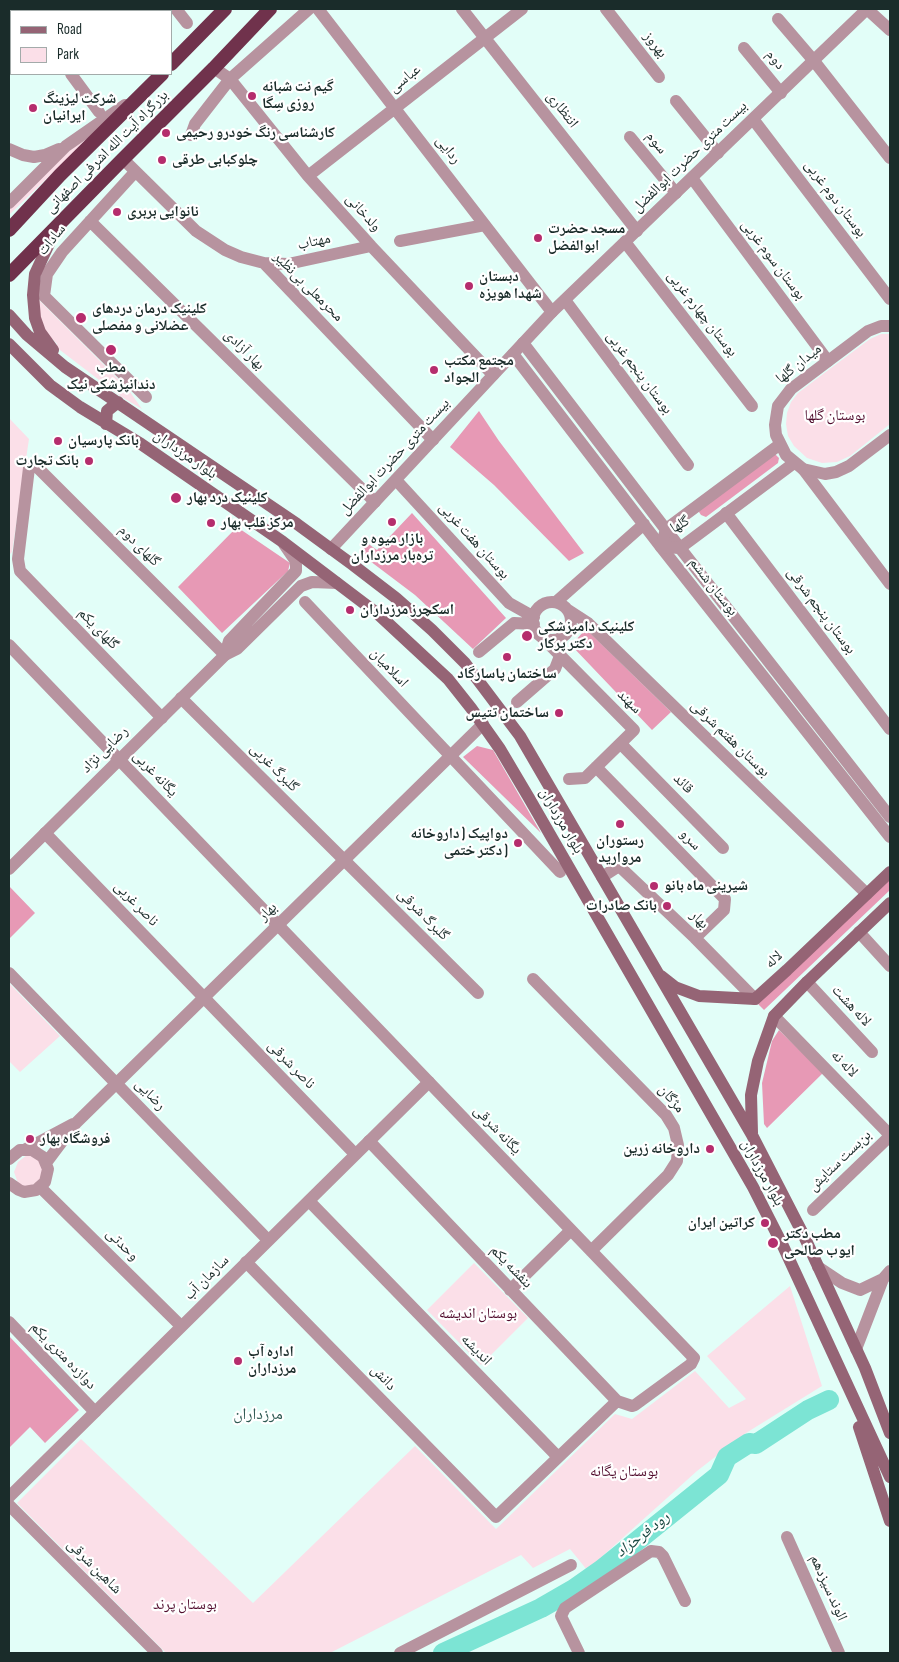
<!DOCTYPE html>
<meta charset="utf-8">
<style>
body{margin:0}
#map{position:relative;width:899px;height:1662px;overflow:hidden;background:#e2fef8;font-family:"Sofia Sans Condensed",sans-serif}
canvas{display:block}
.frame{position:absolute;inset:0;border:10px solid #1a2c2a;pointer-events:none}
.legend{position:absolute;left:10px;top:10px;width:162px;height:65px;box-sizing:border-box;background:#fff;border:1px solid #a3abaa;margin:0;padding:6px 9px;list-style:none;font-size:15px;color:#1a2c2a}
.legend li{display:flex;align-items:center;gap:10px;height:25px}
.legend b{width:25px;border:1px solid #a3abaa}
</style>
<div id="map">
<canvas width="899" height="1662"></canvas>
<div class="frame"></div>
<ul class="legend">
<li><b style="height:6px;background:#956475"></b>Road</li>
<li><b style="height:14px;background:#fbdfe8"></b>Park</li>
</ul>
</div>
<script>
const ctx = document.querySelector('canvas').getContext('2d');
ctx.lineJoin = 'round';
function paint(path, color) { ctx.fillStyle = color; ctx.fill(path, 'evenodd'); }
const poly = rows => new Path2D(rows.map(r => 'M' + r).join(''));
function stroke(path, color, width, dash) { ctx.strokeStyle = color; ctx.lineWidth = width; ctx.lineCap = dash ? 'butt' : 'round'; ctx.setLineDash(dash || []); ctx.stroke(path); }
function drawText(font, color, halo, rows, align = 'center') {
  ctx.font = font + ' "Sofia Sans Condensed","Noto Naskh Arabic",sans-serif'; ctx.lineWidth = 4.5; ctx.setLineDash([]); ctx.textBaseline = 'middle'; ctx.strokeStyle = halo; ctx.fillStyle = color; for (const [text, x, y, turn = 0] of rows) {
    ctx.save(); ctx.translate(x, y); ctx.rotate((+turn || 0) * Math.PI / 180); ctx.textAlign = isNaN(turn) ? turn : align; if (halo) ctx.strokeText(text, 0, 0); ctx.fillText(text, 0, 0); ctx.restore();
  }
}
paint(poly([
 [98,127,68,158,9,215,9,206,34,181],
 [38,299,128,389,142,409,120,396,56,347,57,344,42,328],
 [881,334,890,334,890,424,850,456,837,462,822,463,807,458,794,446,788,436,786,424,787,413,791,402,798,393,831,368,870,339],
 [9,418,29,439,12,552,9,555],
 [9,983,60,1036,20,1072,9,1061],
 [27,1155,38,1156,48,1175,27,1189,18,1183,14,1172,18,1162],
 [474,1263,528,1318,481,1365,427,1310],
 [790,1286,822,1386,746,1433,697,1471,587,1570,570,1549,533,1568,521,1555,330,1653,166,1653,17,1503,81,1439,253,1603,415,1446,496,1529,615,1414,632,1419,695,1371,729,1408,746,1399,707,1356]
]), '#fbdfe8');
paint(poly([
 [479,411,499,441,584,553,569,561,494,485,450,447],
 [774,453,779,458,778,463,706,517,701,515,699,512,700,508],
 [412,513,506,618,473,649,415,595,362,555,363,540,377,550],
 [237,527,290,563,288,571,222,633,178,587],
 [586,629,671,712,652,730,571,645],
 [477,746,493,750,541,833,463,757],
 [890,879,890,890,764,1010,756,1002],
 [9,886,35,913,9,939],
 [779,1030,823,1073,767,1128,764,1124,762,1083,772,1041],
 [9,1336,79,1410,45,1443,30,1427,9,1448]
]), '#e799b5');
stroke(poly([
 [443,1653,541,1608,574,1589,601,1570,719,1475,727,1457,749,1443,756,1444,808,1410,829,1400]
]), '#7ce4d4', 20);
stroke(poly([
 [23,9,25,11],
 [176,9,187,23],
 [318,9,552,312],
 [462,9,637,231],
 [606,9,659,77],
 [867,9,890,30],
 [778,19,814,61,890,158],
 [744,48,781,93],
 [214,68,230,79,308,176,371,246,493,375],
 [71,74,99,112],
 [676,101,718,153],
 [753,119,890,299],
 [191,135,195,124,230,79,309,9],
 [630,137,676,193],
 [123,159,196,231,225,250,241,257,264,263,288,264,371,246],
 [135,172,62,252,47,274,44,296,146,397],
 [308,176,522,9],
 [692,178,828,361],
 [90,221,375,502],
 [400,241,485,225],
 [625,242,752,406],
 [264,263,433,440],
 [565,300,688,465],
 [523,343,680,548,890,817],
 [513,354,661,547,890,837],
 [803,469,890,584],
 [396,480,509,603,534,617],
 [726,513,890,729],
 '533 621a19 19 0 1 1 38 0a19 19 0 1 1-38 0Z',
 [305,602,560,872],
 [556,602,644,524],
 [568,610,588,623,867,894],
 [541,636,634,730,585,778,569,779],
 [9,645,694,1358,691,1364,635,1405,632,1406,617,1401,369,1141],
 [479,652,514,623,534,624],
 [181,698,478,993],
 [517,702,555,669,560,656],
 [162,718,20,571,18,559,29,468,31,466,37,467,225,655],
 [621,744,723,848],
 [596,767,725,899,724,910,695,938],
 [45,833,355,1154],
 [602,877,619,866,695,938,755,999],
 [859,932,890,966],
 [9,973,268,1240],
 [533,979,666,1115,674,1128,678,1145,677,1161,668,1175,591,1251],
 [807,982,872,1052],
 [774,1016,890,1135],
 [40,1187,181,1326],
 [309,1201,558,1457],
 [813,1210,890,1136],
 [246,1262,496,1517,617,1401],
 [818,1267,842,1283,860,1290,883,1279],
 [510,1290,571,1230],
 [9,1322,95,1412],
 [856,1349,883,1279,890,1271],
 [9,1505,157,1653],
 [787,1537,839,1653],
 [400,1653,571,1565],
 [579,1653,561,1616,565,1608,651,1551,659,1552,663,1556,685,1601]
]), '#b7939f', 12);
stroke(poly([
 [9,149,23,155,34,157,45,155,59,149],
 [9,203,66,146,125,105],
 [890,326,881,326,868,331,791,389,778,406,775,425,776,435,786,455,803,469,825,474,836,472,849,466,890,435],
 [779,445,666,529,661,547,680,548,794,463],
 [331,549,552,312,867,9],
 [225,655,229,641,296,571,296,565,295,560,284,544],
 [9,869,225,655,237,649,301,586,312,582,337,583],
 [26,1149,73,1124],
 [9,1159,20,1150,32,1150,43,1157,48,1169,45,1182,36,1190,24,1192,19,1190,9,1183],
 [46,1163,76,1123,483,724],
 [9,1497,429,1082]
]), '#b7939f', 12);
stroke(poly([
 [9,315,27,335,65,367,297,524,353,565,396,598,432,630,465,663,520,736,752,1135,804,1236,865,1368,890,1433],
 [9,344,50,385,80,407,141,444,283,542,378,614,448,679,471,708,500,749,529,798,753,1187,783,1246,890,1477],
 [53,350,40,332,35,318,33,295,35,274,54,233],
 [106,424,107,411,118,402],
 [661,976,675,987,699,996,755,999,787,970,890,872],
 [752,1133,751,1095,758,1061,774,1016,807,982,890,903],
 [859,1427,890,1521]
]), '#956475', 12);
stroke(poly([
 [171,64,225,9],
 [9,230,60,175,162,74],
 [9,275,123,159,214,68,270,9]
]), '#70324c', 14);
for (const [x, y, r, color] of [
 [252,96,5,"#b52d6d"],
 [33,108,5,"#b52d6d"],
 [166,133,5,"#b52d6d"],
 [162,160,5,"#b52d6d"],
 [117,212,5,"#b52d6d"],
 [538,238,5,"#b52d6d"],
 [469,286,5,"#b52d6d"],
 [81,318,6,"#b52d6d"],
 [111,350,6,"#b52d6d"],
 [434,370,5,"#b52d6d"],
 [58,441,5,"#b52d6d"],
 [89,461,5,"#b52d6d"],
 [176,498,6,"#b52d6d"],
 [392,522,5,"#b52d6d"],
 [211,523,5,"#b52d6d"],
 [350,610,5,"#b52d6d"],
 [527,636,6,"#b52d6d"],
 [507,657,5,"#b52d6d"],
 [559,713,5,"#b52d6d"],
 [620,824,5,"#b52d6d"],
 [518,843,5,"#b52d6d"],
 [654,886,5,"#b52d6d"],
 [667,906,5,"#b52d6d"],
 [30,1139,5,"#b52d6d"],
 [710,1149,5,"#b52d6d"],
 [765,1223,5,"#b52d6d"],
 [773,1243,6,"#b52d6d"],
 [238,1361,5,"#b52d6d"]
]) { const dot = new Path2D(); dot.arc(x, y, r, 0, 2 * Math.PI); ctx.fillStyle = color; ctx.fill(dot); stroke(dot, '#fff', 2); }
drawText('15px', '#1a2c2a', '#fff', [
 ["بهروز",655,45,52],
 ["دوم",775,60,51],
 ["عباسی",405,79,-38],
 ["انتظاری",562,110,52],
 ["سوم",656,143,51],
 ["ردایی",448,150,52],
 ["بزرگراه آیت الله اشرفی اصفهانی",107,152,-45],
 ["بیست متری حضرت ابوالفضل",690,157,-44],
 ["بوستان دوم غربی",835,199,53],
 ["ولدخانی",363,213,48],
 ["سادات",52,240,-51],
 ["مهتاب",314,242,-12],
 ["بوستان سوم غربی",773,260,53],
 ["محرمعلی بی‌نظیر",308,287,45],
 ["بوستان چهارم غربی",702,314,52],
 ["بهار آزادی",244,350,45],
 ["میدان گلها",799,364,-39],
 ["بوستان پنجم غربی",639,373,53],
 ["بلوار مرزداران",185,455,35],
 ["بیست متری حضرت ابوالفضل",395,457,-47],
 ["گلها",680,525,-30],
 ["بوستان هفت غربی",474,541,48],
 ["گلهای دوم",139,546,45],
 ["بوستان ششم",713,587,52],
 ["بوستان پنجم شرقی",821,611,53],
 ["گلهای یکم",98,629,46],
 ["اسلامیان",389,668,47],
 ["سهند",629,702,45],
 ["بوستان هفتم شرقی",730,739,44],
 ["رضایی نژاد",105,750,-45],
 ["گلبرگ غربی",274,768,45],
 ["یگانه غربی",155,774,46],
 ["قائد",683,784,45],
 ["بلوار مرزداران",561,821,60],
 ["سرو",690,840,46],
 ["ناصر غربی",136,904,46],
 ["بهار",268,912,-44],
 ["گلبرگ شرقی",423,915,45],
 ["بهار",699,920,45],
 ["لاله",774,960,-42],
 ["لاله هشت",851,1006,47],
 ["لاله نه",844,1064,46],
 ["ناصر شرقی",291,1065,46],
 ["رضایی",150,1095,46],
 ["مژگان",671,1099,50],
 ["یگانه شرقی",497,1130,46],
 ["بن‌بست ستایش",840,1161,-44],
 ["بلوار مرزداران",762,1173,61],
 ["وحدتی",122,1245,45],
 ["بنفشه یکم",511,1267,46],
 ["سازمان آب",207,1278,-45],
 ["اندیشه",476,1350,46],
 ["دوازده متری یکم",63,1356,46],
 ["دانش",383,1378,46],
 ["شاهین شرقی",94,1567,45],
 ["الوند سیزدهم",828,1588,66]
]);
drawText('bold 15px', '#1a2c2a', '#fff', [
 ["گیم نت شبانه",262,87],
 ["روزی سِگا",262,104],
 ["شرکت لیزینگ",43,99],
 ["ایرانیان",43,116],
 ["کارشناسی رنگ خودرو رحیمی",176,133],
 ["چلوکبابی طرقی",172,160],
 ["نانوایی بربری",127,212],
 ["مسجد حضرت",548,229],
 ["ابوالفضل",548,246],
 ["دبستان",479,277],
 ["شهدا هویزه",479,294],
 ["کلینیک درمان دردهای",92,309],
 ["عضلانی و مفصلی",92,326],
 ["مجتمع مکتب",444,361],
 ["الجواد",444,378],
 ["مطب",111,368,"center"],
 ["دندانپزشکی نیک",111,385,"center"],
 ["بانک پارسیان",68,441],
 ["بانک تجارت",79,461,"right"],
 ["کلینیک درد بهار",187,498],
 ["مرکز قلب بهار",221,523],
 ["بازار میوه و",392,539,"center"],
 ["تره‌بار مرزداران",392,556,"center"],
 ["اسکچرز مرزداران",360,610],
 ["کلینیک دامپزشکی",538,627],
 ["دکتر پرکار",538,644],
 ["ساختمان پاسارگاد",507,674,"center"],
 ["ساختمان تتیس",549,713,"right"],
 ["دواپیک ( داروخانه",508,834,"right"],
 ["دکتر ختمی )",508,851,"right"],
 ["رستوران",620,841,"center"],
 ["مروارید",620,858,"center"],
 ["شیرینی ماه بانو",664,886],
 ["بانک صادرات",657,906,"right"],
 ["فروشگاه بهار",40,1139],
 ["داروخانه زرین",700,1149,"right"],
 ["کراتین ایران",755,1223,"right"],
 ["مطب دکتر",784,1234],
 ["ایوب صالحی",784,1251],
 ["اداره آب",248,1352],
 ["مرزداران",248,1369]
], 'left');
drawText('15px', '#500b2c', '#fff', [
 ["بوستان گلها",835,416],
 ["بوستان اندیشه",478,1314],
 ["بوستان یگانه",624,1472],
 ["بوستان پرند",185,1605]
]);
drawText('16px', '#2f5a53', '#fff', [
 ["مرزداران",258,1415]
]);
drawText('italic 16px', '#1a4943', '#fff', [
 ["رود فرحزاد",643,1535,-38]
]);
</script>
